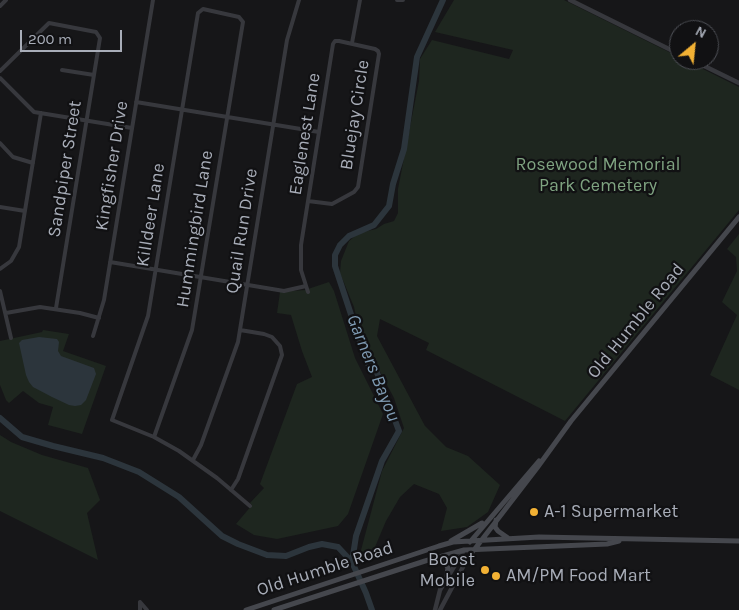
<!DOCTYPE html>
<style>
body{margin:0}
#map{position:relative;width:739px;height:610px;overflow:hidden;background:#161618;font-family:Karla,sans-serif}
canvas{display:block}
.north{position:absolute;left:669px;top:20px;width:50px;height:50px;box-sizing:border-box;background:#111113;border:1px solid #4d4f55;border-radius:50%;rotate:28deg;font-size:14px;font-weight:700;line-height:20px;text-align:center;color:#a8adb8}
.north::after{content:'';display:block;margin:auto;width:18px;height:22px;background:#f2b134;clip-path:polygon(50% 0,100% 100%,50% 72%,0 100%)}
.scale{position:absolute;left:20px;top:30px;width:102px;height:22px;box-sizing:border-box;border:2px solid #a8adb8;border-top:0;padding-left:6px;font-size:15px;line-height:18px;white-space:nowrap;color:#a8adb8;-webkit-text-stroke:4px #111113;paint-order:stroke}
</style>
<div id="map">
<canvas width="739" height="610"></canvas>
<div class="north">N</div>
<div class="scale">200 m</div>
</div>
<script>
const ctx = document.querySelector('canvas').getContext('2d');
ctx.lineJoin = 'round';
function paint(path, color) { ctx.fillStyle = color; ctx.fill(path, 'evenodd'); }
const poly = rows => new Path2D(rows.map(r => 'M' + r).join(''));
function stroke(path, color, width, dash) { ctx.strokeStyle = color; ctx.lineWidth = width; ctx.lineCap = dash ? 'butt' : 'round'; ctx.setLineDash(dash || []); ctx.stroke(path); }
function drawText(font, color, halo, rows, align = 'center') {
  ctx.font = font + ' Karla,sans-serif'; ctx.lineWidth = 4.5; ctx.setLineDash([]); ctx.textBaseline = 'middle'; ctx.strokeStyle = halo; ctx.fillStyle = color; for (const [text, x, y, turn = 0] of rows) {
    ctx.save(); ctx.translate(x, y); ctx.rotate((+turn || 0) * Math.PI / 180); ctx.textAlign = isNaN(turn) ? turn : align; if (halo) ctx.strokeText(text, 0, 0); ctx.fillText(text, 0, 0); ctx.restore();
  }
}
paint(poly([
 [454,0,564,0,679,57,679,60,685,60,739,87,739,210,565,421,426,350,429,343,380,319,377,336,425,426,446,447,468,456,500,485,488,512,467,527,441,531,447,508,439,494,414,484,400,497,386,521,372,554,360,554,382,471,404,428,394,398,360,334,354,307,340,273,341,261,349,241,359,233,376,229,384,224,394,221,398,213,398,189,419,81,420,59,432,40,509,59,513,50,435,32],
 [739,234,739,390,710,375,737,315,722,302,737,271,736,257,727,249],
 [329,282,334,291,355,358,383,414,348,514,338,526,277,539,254,535,236,524,252,505,250,503,264,488,260,484,297,384,312,377,302,351,291,315,277,313,280,292,305,290],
 [43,330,69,334,63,351,106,366,82,434,48,425,53,407,39,403,23,391,9,403,6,400,0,385,0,341,42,332],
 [0,435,11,442,42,455,88,468,100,500,87,513,98,560,0,511]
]), '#1e261f');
paint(poly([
 [39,337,57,339,59,342,58,351,61,356,94,368,96,374,86,400,81,405,75,406,69,405,52,397,33,387,29,382,26,375,19,343,22,340]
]), '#2c353c');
stroke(poly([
 [0,418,22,437,53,446,103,458,139,472,179,497,222,536,238,544,267,555,286,556,309,547,322,544,338,547,352,562],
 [372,610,366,593,352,562,356,536,382,461,399,431,376,370,367,363,335,266,335,255,340,245,349,236,374,225,389,206,393,184,404,149,417,57,443,0]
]), '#2c353c', 6);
stroke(poly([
 [397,0,403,0],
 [0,6,6,0],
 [352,43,360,0],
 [62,70,94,75],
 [0,71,49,23,96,32,100,38,56,308],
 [0,78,34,112,132,128],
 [136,102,319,132],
 [0,143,13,157,33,163],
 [0,207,25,211],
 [110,262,284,291,306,286],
 [0,269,11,261,19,247,41,113],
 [0,291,11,338],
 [308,292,301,270,301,245,333,44,335,41,339,41,375,49,378,51,379,54,358,187,354,192,332,204,308,201],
 [6,313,40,307,80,313,99,318],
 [93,336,104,300,153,0],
 [154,437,192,330,243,22,239,17,203,9,198,13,148,316,112,420,154,437,179,451,217,478,250,506],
 [193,460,201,445,238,342,287,40,299,0],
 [231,490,238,479,282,355,280,346,272,337,264,334,240,330],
 [140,602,147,610],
 [140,610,140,602]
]), '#37383d', 4);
stroke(poly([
 [570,0,679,54],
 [692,60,739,83],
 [435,610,440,590,464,550],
 [440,610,464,565,474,550]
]), '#37383d', 4.5);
stroke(poly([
 [496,520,495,527,498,531,508,538],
 [451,541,482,523],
 [470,542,539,461],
 [474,550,537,468,571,421,739,217],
 [438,557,444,561,448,568,446,580],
 [246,610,439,546,453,542,539,537,739,541],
 [274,610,425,561,464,550,607,544,619,541]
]), '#45474d', 5);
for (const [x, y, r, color] of [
 [534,512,5,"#f2b134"],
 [485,570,5,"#f2b134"],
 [496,576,5,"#f2b134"]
]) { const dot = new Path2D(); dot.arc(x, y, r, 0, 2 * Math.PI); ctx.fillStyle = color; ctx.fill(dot); stroke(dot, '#111113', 2); }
drawText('18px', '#a8adb8', '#111113', [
 ["Bluejay Circle",355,115,-81],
 ["Eaglenest Lane",305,134,-81],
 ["Kingfisher Drive",112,166,-81],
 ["Sandpiper Street",65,169,-81],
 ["Killdeer Lane",151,215,-81],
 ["Hummingbird Lane",195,229,-81],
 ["Quail Run Drive",242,231,-81],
 ["Old Humble Road",636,321,-51],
 ["Old Humble Road",325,569,-18]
]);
drawText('18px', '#7fa381', '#111113', [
 ["Rosewood Memorial",598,165],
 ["Park Cemetery",598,186]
]);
drawText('18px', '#a8adb8', '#111113', [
 ["A-1 Supermarket",544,512],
 ["Boost",475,560,"right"],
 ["Mobile",475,581,"right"],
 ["AM/PM Food Mart",506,576]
], 'left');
drawText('italic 19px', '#7f9bb3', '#111113', [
 ["Garners Bayou",373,368,68]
]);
</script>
